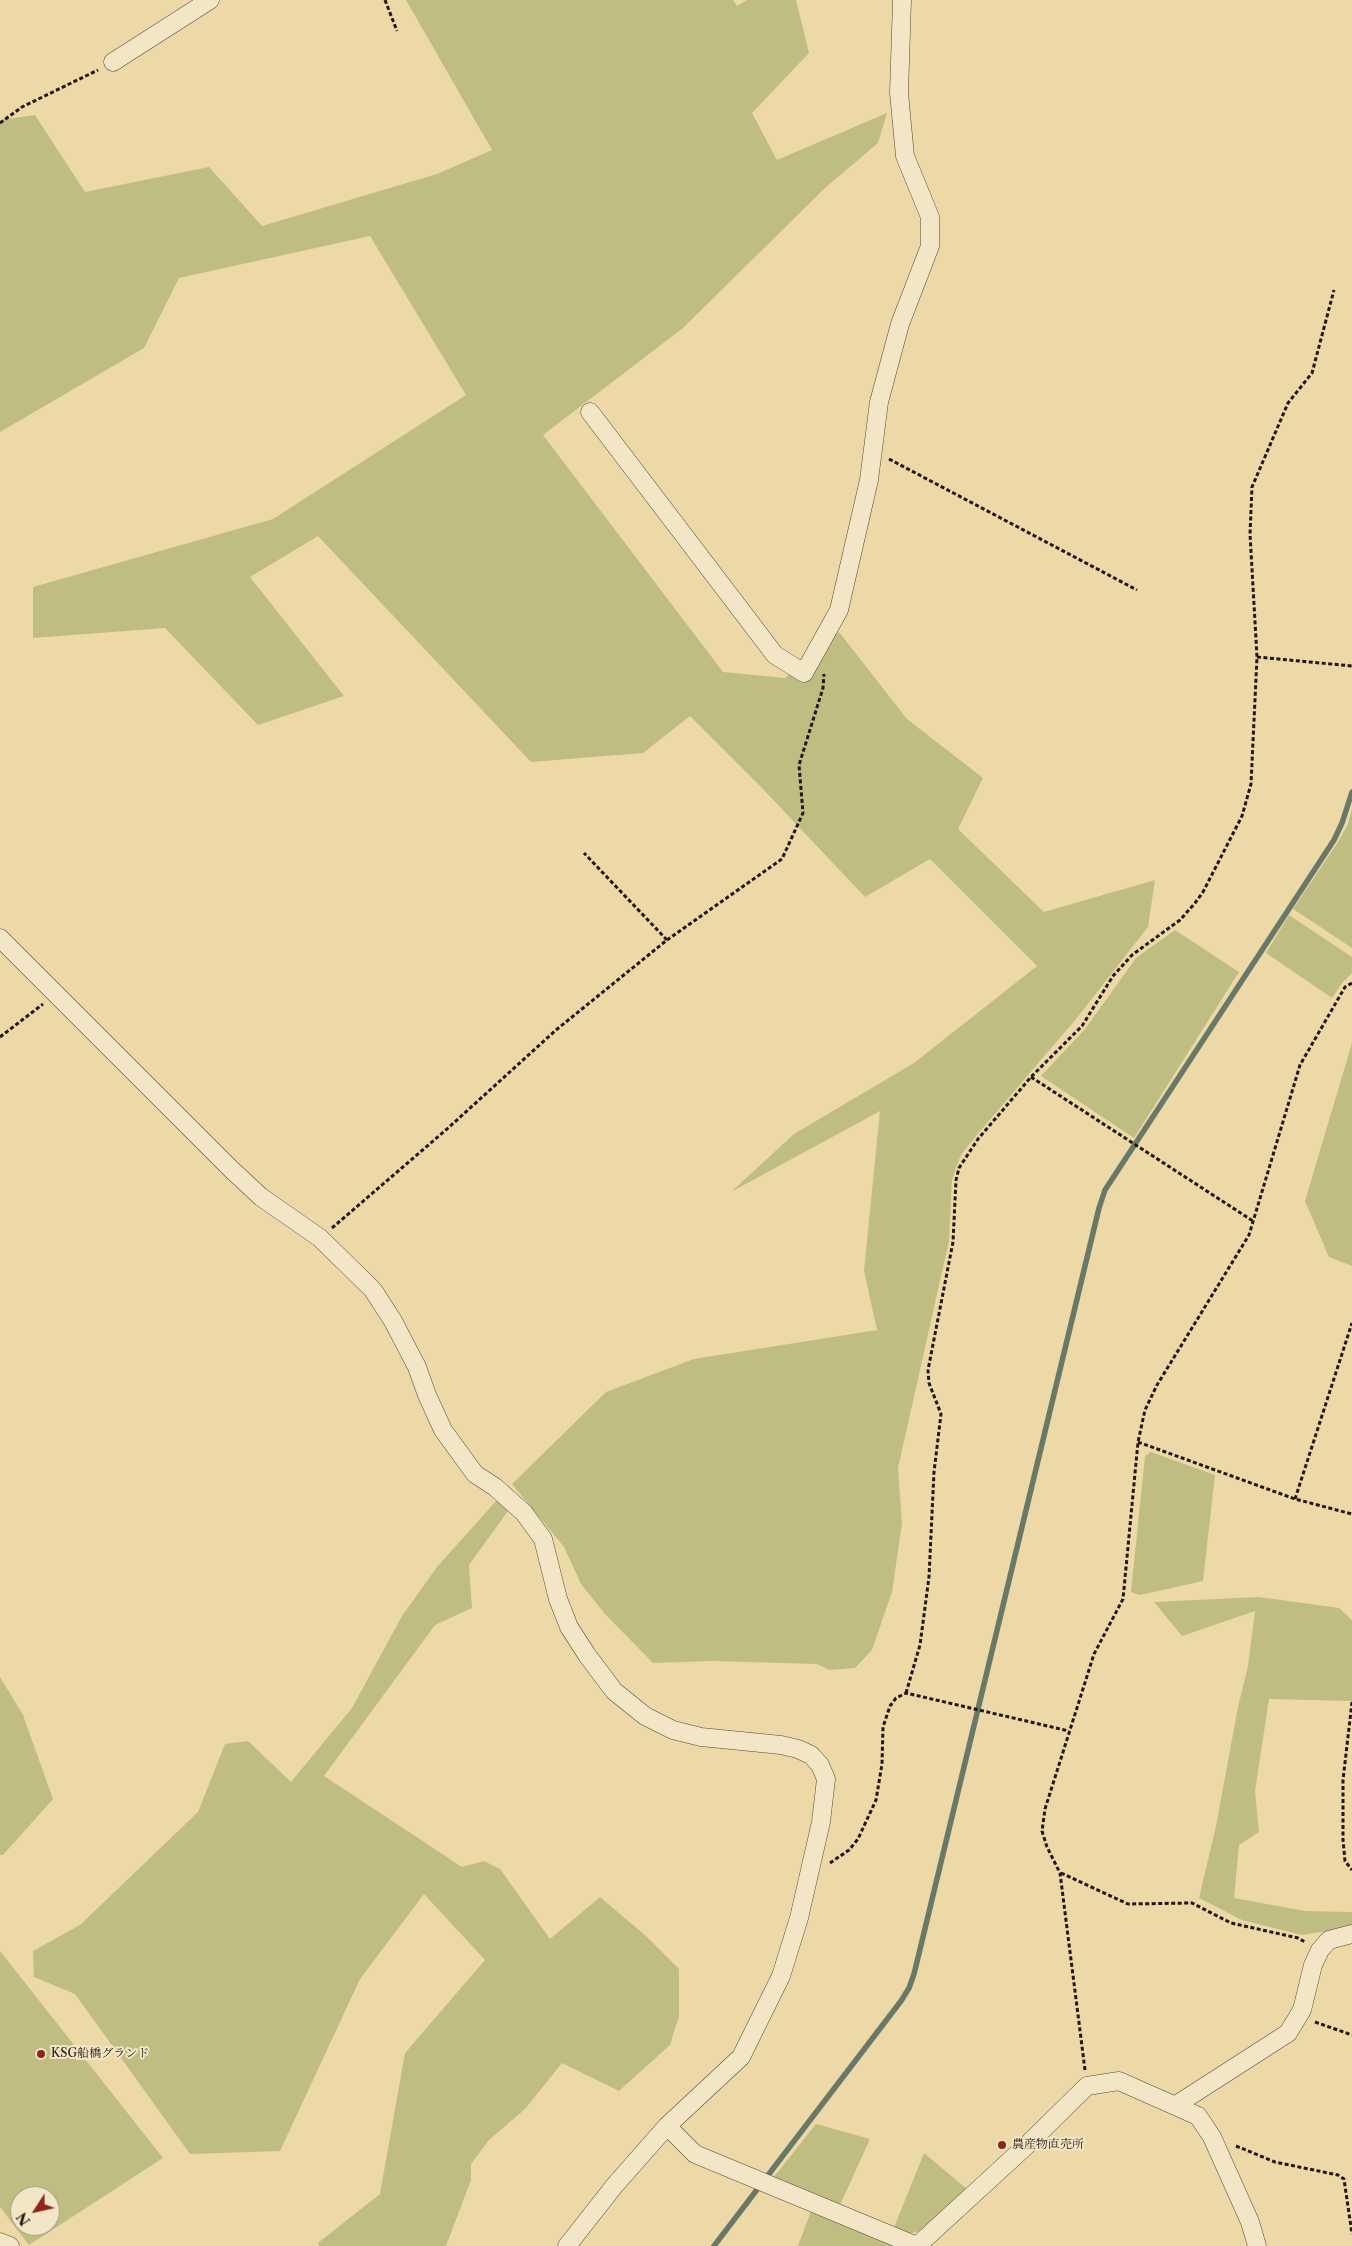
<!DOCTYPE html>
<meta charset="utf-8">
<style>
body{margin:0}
#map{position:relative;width:1352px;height:2246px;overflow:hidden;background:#ecd9a7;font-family:"Libre Caslon Text",serif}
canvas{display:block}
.north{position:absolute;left:10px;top:2186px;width:50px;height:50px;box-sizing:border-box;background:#f3e6c6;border:1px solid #9f937d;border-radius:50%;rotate:235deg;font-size:14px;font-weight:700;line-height:20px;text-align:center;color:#22170f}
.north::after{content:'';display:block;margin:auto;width:18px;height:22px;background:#8f2418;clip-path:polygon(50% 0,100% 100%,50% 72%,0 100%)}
</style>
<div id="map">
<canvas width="1352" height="2246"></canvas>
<div class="north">N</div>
</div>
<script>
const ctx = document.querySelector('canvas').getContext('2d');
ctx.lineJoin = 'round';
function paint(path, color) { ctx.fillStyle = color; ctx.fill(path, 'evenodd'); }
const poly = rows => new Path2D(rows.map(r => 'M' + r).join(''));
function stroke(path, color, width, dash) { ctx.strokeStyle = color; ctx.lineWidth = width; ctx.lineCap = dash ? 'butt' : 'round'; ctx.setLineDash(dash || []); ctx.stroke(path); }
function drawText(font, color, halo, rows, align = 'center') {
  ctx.font = font + ' "Libre Caslon Text","Noto Serif JP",serif'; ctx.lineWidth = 4; ctx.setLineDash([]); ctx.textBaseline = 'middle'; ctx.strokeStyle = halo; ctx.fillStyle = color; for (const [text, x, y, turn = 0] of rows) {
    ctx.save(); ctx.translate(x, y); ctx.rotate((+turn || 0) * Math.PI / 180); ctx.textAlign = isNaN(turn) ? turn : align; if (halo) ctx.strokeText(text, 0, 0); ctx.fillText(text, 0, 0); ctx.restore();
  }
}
paint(poly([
 [406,0,733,0,737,6,747,0,796,0,809,53,752,113,777,160,887,113,878,143,826,187,683,328,543,435,723,672,785,678,839,632,907,719,983,778,958,829,1044,912,1155,880,1148,927,1076,1019,976,1136,961,1155,956,1168,952,1180,949,1241,898,1468,902,1523,892,1592,872,1650,855,1668,829,1670,817,1664,713,1661,653,1663,605,1614,581,1584,564,1547,512,1484,606,1392,694,1359,877,1330,864,1271,880,1111,731,1192,794,1134,914,1063,1037,966,930,859,865,897,763,789,690,716,643,753,531,762,318,536,250,577,344,696,258,725,165,628,33,638,33,587,273,519,466,395,370,236,179,278,144,348,0,432,0,120,35,115,85,192,209,167,262,226,437,174,492,150],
 [1352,809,1352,948,1293,909,1338,842,1348,824],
 [1289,915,1352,957,1352,973,1342,983,1332,998,1266,953],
 [1175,930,1239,972,1134,1138,1041,1076,1085,1029,1136,958],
 [1352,1043,1352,1266,1329,1257,1305,1201],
 [1151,1452,1215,1475,1203,1581,1140,1595,1131,1592,1145,1456],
 [497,1500,508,1511,469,1565,472,1608,435,1625,324,1776,462,1867,484,1861,500,1869,550,1939,600,1897,646,1936,679,1969,679,2016,670,2045,619,2091,562,2063,525,2109,489,2140,471,2164,471,2180,446,2246,319,2246,318,2243,380,2194,405,2053,485,1960,424,1894,360,1979,280,2151,190,2154,75,1994,34,1977,33,1951,80,1925,198,1812,225,1744,248,1741,291,1782,352,1708,402,1616,437,1567],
 [1259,1597,1339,1608,1352,1620,1352,1701,1269,1699,1255,1791,1259,1832,1239,1845,1234,1898,1305,1911,1352,1912,1352,1927,1302,1935,1242,1920,1199,1898,1216,1826,1238,1707,1248,1666,1255,1611,1182,1636,1154,1602],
 [0,1677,23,1715,53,1799,3,1855,0,1855],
 [0,1951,163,2158,29,2245,0,2207],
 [20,2196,50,2196,50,2226,20,2226],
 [816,2124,870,2139,840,2205,773,2178],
 [924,2153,967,2189,920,2231,908,2234,893,2230],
 [811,2211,890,2243,892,2246,798,2246]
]), '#c0bd82');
stroke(poly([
 [714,2246,901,2001,909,1988,914,1974,1099,1208,1105,1190,1334,840,1342,823,1352,792]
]), '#6a7967', 5.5);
const minor = poly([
 [113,62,210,0],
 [590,412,775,655,804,673,839,610,869,480,879,402,900,324,930,246,930,217,905,156,899,93,902,0],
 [0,938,231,1169,261,1197,320,1238,373,1290,393,1321,417,1367,427,1395,443,1430,475,1474,495,1487,524,1513,543,1539,558,1599,569,1627,587,1655,614,1691,645,1716,673,1730,701,1737,781,1745,798,1749,811,1755,820,1765,826,1779,821,1822,799,1918,781,1976,741,2057,667,2126,615,2185,567,2246],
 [1176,2105,1288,2033,1302,2010,1313,1965,1320,1950,1329,1940,1352,1934],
 [667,2126,695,2154,917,2246],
 [0,2242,10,2246],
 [917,2246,1027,2145,1087,2086,1119,2081,1198,2116,1212,2137,1250,2222,1257,2246]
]);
stroke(minor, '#544835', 19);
stroke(poly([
 [385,0,397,31],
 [0,123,22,107,98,70],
 [889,459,1137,590],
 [1257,657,1352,666],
 [667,940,782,859,803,813,799,765,823,688,824,674],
 [0,1037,43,1004],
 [1031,1077,1253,1221],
 [332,1228,447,1129,556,1030,667,940,584,853],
 [1138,1442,1295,1499,1352,1514],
 [1295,1499,1352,1323],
 [906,1693,920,1645,929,1577,934,1472,941,1414,929,1383,928,1370,953,1242,956,1180,959,1168,978,1139,1031,1077,1082,1026,1113,976,1132,955,1180,920,1195,903,1203,892,1242,816,1251,784,1257,657,1250,534,1252,487,1288,403,1312,373,1334,290],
 [1352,1702,1343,1780,1343,1840,1345,1861,1352,1870],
 [830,1863,849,1850,858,1839,876,1800,882,1764,883,1727,890,1706,896,1698,906,1693,1069,1731],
 [1061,1873,1128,1904,1192,1903,1231,1923,1298,1938,1305,1942],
 [1315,2022,1352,2035],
 [1085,2070,1060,1873,1047,1847,1042,1831,1045,1809,1094,1654,1123,1599,1138,1442,1145,1410,1157,1385,1249,1235,1300,1065,1345,987,1352,983],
 [1236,2146,1275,2162,1338,2175,1344,2179,1352,2234]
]), '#22170f', 3, [4, 2.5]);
stroke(minor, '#f3e6c6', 18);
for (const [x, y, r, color] of [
 [41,2054,5,"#8f2418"],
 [1002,2145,5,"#8f2418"]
]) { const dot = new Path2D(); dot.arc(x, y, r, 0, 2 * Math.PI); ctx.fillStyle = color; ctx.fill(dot); stroke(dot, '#f3e6c6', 2); }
drawText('12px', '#22170f', '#f3e6c6', [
 ["KSG船橋グランド",51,2054],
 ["農産物直売所",1012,2145]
], 'left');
</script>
